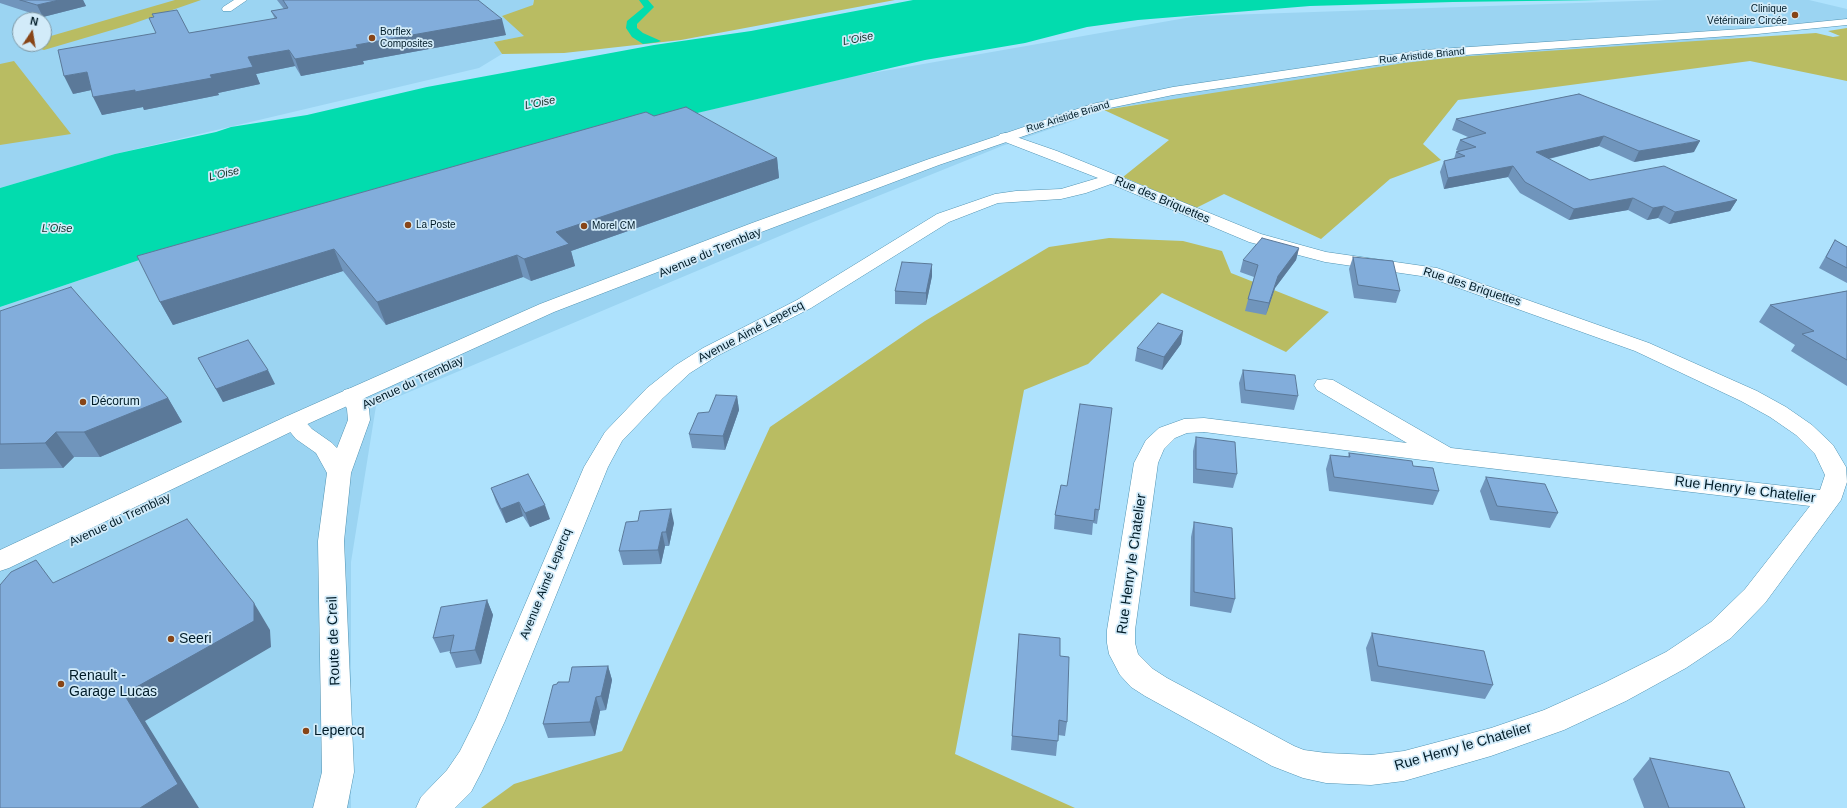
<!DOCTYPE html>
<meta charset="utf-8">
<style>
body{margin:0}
#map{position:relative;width:1847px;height:808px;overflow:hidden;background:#aee2fd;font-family:Helvetica,sans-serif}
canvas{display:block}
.north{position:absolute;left:12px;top:12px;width:40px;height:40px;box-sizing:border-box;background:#d2ebf9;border:1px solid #7e98a5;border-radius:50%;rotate:12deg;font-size:11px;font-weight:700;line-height:16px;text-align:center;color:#001b27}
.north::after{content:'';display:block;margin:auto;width:14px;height:18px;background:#884517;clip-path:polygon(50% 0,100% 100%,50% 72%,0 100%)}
</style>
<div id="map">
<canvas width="1847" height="808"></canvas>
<div class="north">N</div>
</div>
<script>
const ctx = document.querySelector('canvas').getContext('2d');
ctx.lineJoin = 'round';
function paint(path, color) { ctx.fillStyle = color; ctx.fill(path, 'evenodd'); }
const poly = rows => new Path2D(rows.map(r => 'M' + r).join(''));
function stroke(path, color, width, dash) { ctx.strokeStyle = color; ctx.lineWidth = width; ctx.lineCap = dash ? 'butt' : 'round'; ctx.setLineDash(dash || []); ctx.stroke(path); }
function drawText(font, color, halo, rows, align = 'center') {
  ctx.font = font + ' Helvetica,sans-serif'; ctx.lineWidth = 3.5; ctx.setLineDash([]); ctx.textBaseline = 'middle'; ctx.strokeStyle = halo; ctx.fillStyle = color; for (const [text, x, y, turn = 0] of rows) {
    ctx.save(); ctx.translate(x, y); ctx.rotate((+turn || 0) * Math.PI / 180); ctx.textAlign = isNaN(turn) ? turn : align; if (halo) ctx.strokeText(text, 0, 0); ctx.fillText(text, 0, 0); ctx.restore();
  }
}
paint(poly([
 [0,0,534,0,525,36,495,42,502,54,479,68,115,154,0,188],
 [20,20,44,20,44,44,20,44],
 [1665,0,1809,0,1847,9,1847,23,1716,40,1140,104,1104,110,1002,146,806,225,376,406,351,562,351,808,0,808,0,307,169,250,373,188,855,76,1197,16]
]), '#9bd4f2');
paint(poly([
 [175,0,201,0,129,25,44,50,25,44,44,44,44,38],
 [534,0,895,0,681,40,564,53,502,54,494,42,524,36,502,16,533,5],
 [1847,28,1847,81,1750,61,1458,100,1423,144,1441,160,1390,179,1321,239,1224,194,1196,208,1123,177,1169,140,1104,110,1404,63,1456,57,1816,33,1833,37,1840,36,1828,31],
 [14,61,71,134,0,145,0,64],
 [1109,238,1183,241,1222,251,1231,273,1329,312,1286,352,1162,293,1088,364,1024,390,955,754,1075,808,481,808,514,784,622,751,770,427,925,321,1049,247]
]), '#b9bc62');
paint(poly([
 [639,0,648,0,654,7,637,24,637,28,643,33,661,41,658,42,643,44,632,37,626,28,627,21,644,7],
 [913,0,1601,0,1453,2,1310,6,1138,20,1087,27,1025,43,925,60,667,120,477,168,374,189,169,250,0,307,0,188,115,154,216,132,231,127,307,115,427,87,654,45,751,31]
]), '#02dcae');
const minor = poly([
 [234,0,247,0,231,11,223,11,222,9,223,7,234,0],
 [1005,133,1057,151,1261,234,1326,252,1437,268,1649,343,1757,391,1786,407,1812,425,1833,445,1846,467,1847,482,1841,500,1765,603,1731,638,1686,668,1626,701,1564,730,1491,756,1404,781,1371,785,1326,783,1303,778,1272,766,1145,696,1131,687,1120,675,1109,654,1107,643,1107,630,1134,463,1146,440,1159,428,1184,419,1204,418,1407,443,1317,390,1314,385,1317,380,1325,379,1333,380,1451,448,1820,490,1825,475,1815,454,1796,435,1770,417,1741,401,1635,351,1428,277,1325,262,1249,242,1111,184,1086,193,1061,199,998,203,949,222,811,308,717,356,690,373,663,398,622,441,608,467,505,721,482,771,471,792,455,808,416,808,421,797,447,770,460,751,476,719,584,467,605,432,647,388,676,365,703,348,797,300,937,214,995,194,1016,191,1061,189,1098,178,1000,140,998,137,1000,134,1005,133],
 [1204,432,1446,463,1810,506,1745,589,1711,622,1666,652,1604,683,1544,710,1491,728,1404,751,1371,755,1326,753,1304,750,1294,746,1167,678,1153,669,1138,654,1135,643,1135,630,1158,463,1164,449,1175,438,1187,433,1204,432],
 [352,388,360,390,363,395,369,409,370,420,351,473,344,541,354,772,347,808,313,808,322,772,318,541,327,473,316,453,296,439,282,422,285,417,293,415,301,417,312,429,332,443,337,448,348,420,347,409,341,395,344,390,352,388]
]);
const secondary = poly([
 [1847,19,1847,25,1757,34,1424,58,1173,95,1100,110,939,165,764,231,554,312,301,427,9,568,0,571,0,550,285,417,540,304,752,223,929,159,1092,104,1173,87,1424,50,1757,28,1847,19]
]);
stroke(minor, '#5193b2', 1);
stroke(secondary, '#5193b2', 1);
paint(minor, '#fff');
paint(secondary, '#fff');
paint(poly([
 [0,0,83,0,86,6,43,17,0,3],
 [277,0,478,0,506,35,363,61,364,64,301,76,295,66,256,74,260,84,218,93,219,95,144,110,143,107,102,115,91,90,73,94,189,33,275,19,271,11,284,9],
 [1579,94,1694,152,1634,162,1599,146,1549,159,1590,180,1737,200,1730,211,1669,224,1658,218,1647,220,1628,210,1569,220,1520,193,1508,177,1444,189,1440,172,1444,161,1454,159,1456,152,1458,151,1456,150,1460,140,1468,137,1452,130,1456,119],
 [654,116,777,158,779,178,571,251,575,266,531,281,523,277,386,325,343,271,173,325,160,302],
 [1835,240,1847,247,1847,283,1819,268],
 [1299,248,1296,260,1275,288,1266,315,1245,311,1254,277,1240,272,1243,260],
 [1353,257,1400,291,1396,303,1354,298,1349,269],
 [932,264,932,276,926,305,895,304,895,291],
 [1847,291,1847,386,1791,351,1795,345,1759,322,1770,305],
 [0,311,168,398,182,422,100,457,74,457,63,468,0,469],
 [1183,331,1181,344,1162,370,1135,361,1137,348],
 [198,358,275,384,223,402],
 [1243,370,1298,396,1294,410,1241,403,1239,383],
 [737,396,739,410,725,450,692,448,689,434,709,412],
 [1196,437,1237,474,1233,488,1193,483,1193,451],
 [1349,453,1439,491,1433,505,1329,491,1326,469,1330,455,1348,457],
 [1486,477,1558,513,1550,528,1490,520,1480,491],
 [1061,485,1099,510,1097,524,1093,523,1092,535,1054,529,1055,515],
 [491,488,550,519,530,527,523,516,506,523,496,502],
 [1194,522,1235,599,1231,613,1190,606,1191,537],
 [674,523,669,546,665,546,661,564,623,565,619,551],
 [487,600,493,615,481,664,456,668,450,653,450,651,440,653,433,638],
 [1372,633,1493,685,1485,699,1371,681,1366,648],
 [1019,634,1060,656,1067,722,1065,736,1058,735,1056,756,1011,750],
 [608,666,612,680,606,710,600,711,595,736,548,738,543,724,557,684,569,682],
 [1650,758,1745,808,1644,808,1633,779]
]), '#7095bc');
paint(poly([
 [59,0,83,0,86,6,43,17,37,5],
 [502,19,506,35,363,61,364,64,301,76,295,59,356,45],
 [289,50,295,66,256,74,260,84,218,93,219,95,144,110,143,107,102,115,93,97,210,75,248,57],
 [87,72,96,89,73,94,64,76],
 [1604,136,1599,146,1531,163,1536,152],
 [1700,141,1694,152,1634,162,1639,151],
 [777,158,779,178,571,251,575,266,531,281,524,259,556,232],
 [1513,166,1508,177,1444,189,1448,178],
 [1633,198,1628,210,1569,220,1574,209],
 [1737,200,1730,211,1669,224,1675,212],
 [1664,206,1658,218,1647,220,1653,208],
 [1299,248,1296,260,1275,288,1266,315,1269,303,1278,276],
 [334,249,343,271,173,325,160,302],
 [517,255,523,277,386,325,377,302],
 [932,264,932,276,926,305,926,293],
 [1183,331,1181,344,1162,370,1164,357],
 [268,370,275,384,223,402,216,389],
 [737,396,739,410,725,450,723,436],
 [168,398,182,422,100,457,84,432],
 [56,432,74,457,63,468,45,443],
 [519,502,523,516,506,523,501,509],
 [545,505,550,519,530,527,525,513],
 [671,509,674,523,669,546,666,532],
 [662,532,665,546,661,564,658,550],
 [487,600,493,615,481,664,475,650],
 [254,603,270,630,271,647,145,721,199,808,140,808,124,694],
 [608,666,612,680,606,710,601,696],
 [596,697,600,711,595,736,590,722]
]), '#5b7999');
const building = poly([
 [20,0,59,0,37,5,20,0],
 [283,0,478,0,502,19,356,45,358,48,295,59,289,50,248,57,253,67,210,75,212,78,135,92,135,90,93,97,87,72,64,76,58,50,156,33,149,18,154,17,152,14,177,10,189,33,277,18,271,11,288,8,283,0],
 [1579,94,1700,141,1639,151,1604,136,1536,152,1590,180,1664,166,1737,200,1675,212,1664,206,1653,208,1633,198,1574,209,1525,182,1513,166,1448,178,1444,161,1465,156,1456,152,1476,147,1460,140,1486,133,1456,119,1579,94],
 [686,107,777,158,556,232,569,244,524,259,517,255,377,302,334,249,160,302,137,256,646,112,654,116,686,107],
 [1262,238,1299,248,1278,276,1269,303,1248,299,1258,265,1243,260,1262,238],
 [1835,240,1847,247,1847,268,1826,257,1835,240],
 [1353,257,1393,261,1400,291,1358,285,1353,257],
 [902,262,932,264,926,293,895,291,902,262],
 [71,287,168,398,84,432,56,432,45,443,0,444,0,311,71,287],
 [1847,291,1847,360,1802,334,1814,331,1770,305,1847,291],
 [1158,323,1183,331,1164,357,1137,348,1158,323],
 [248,340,268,370,216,389,198,358,248,340],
 [1243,370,1295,375,1298,396,1245,390,1243,370],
 [716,395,737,396,723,436,689,434,698,413,709,412,716,395],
 [1080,404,1112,408,1099,510,1095,509,1094,521,1055,515,1061,485,1067,486,1080,404],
 [1196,437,1235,442,1237,474,1196,469,1196,437],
 [1349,453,1412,461,1413,466,1433,468,1439,491,1334,477,1330,455,1350,457,1349,453],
 [528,474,545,505,525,513,519,502,501,509,491,488,528,474],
 [1486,477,1545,484,1558,513,1497,506,1486,477],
 [671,509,666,532,662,532,658,550,619,551,626,522,638,521,640,511,671,509],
 [187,519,254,603,254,621,124,694,178,784,140,808,0,808,0,585,11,572,36,560,53,583,187,519],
 [1194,522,1232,528,1235,599,1194,592,1194,522],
 [487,600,475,650,450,653,454,635,433,638,441,607,487,600],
 [1372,633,1484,651,1493,685,1378,666,1372,633],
 [1019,634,1060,638,1060,656,1069,657,1067,722,1059,720,1058,741,1012,736,1019,634],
 [608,666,601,696,596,697,590,722,543,724,553,685,557,684,558,682,569,682,572,667,608,666],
 [1650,758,1729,772,1745,808,1669,808,1650,758]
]);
paint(building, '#82addb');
stroke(building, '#5b7999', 1);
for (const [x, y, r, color] of [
 [1795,15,4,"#884517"],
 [372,38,4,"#884517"],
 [408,225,4,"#884517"],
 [584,226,4,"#884517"],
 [83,402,4,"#884517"],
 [171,639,4,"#884517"],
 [61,684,4,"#884517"],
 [306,731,4,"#884517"]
]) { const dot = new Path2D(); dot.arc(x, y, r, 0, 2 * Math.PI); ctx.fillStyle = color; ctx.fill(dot); stroke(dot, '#d2ebf9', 1.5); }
drawText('10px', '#001b27', '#d2ebf9', [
 ["Clinique",1787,9,"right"],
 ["Vétérinaire Circée",1787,21,"right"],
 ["Borflex",380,32],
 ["Composites",380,44],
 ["La Poste",416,225],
 ["Morel CM",592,226]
], 'left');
drawText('10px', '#001b27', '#d2ebf9', [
 ["Rue Aristide Briand",1422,56,-6],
 ["Rue Aristide Briand",1068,117,-17]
]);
drawText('italic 11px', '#142f27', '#d2ebf9', [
 ["L'Oise",858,39,-11],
 ["L'Oise",540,103,-11],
 ["L'Oise",224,174,-13],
 ["L’Oise",57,229]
]);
drawText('12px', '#001b27', '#d2ebf9', [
 ["Rue des Briquettes",1162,200,23],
 ["Avenue du Tremblay",710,253,-23],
 ["Rue des Briquettes",1472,287,18],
 ["Avenue Aimé Lepercq",751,332,-28],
 ["Avenue du Tremblay",413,383,-25],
 ["Avenue du Tremblay",120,520,-25],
 ["Avenue Aimé Lepercq",546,584,-68]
]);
drawText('12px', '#001b27', '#d2ebf9', [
 ["Décorum",91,402]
], 'left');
drawText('14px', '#001b27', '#d2ebf9', [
 ["Rue Henry le Chatelier",1745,490,7],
 ["Rue Henry le Chatelier",1132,564,-82],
 ["Route de Creil",334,641,-92],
 ["Rue Henry le Chatelier",1463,747,-16]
]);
drawText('14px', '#001b27', '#d2ebf9', [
 ["Seeri",179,639],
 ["Renault -",69,676],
 ["Garage Lucas",69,692],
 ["Lepercq",314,731]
], 'left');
</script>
